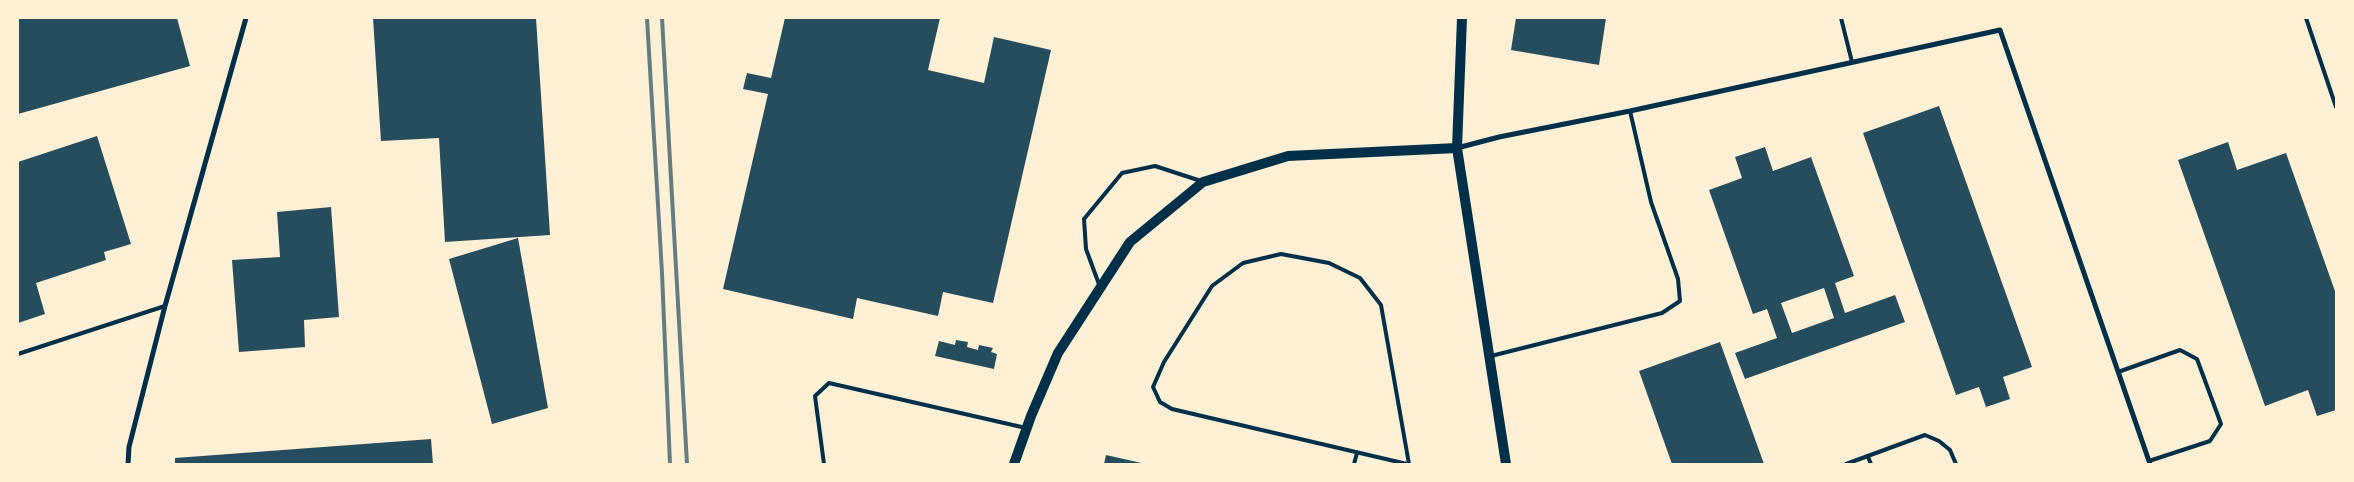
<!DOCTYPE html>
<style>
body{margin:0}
#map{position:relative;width:2354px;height:482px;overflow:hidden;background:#fdf0d5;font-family:"Fira Sans",sans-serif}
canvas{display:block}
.frame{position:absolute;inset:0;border:19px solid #fdf0d5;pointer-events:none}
</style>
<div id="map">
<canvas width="2354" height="482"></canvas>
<div class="frame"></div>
</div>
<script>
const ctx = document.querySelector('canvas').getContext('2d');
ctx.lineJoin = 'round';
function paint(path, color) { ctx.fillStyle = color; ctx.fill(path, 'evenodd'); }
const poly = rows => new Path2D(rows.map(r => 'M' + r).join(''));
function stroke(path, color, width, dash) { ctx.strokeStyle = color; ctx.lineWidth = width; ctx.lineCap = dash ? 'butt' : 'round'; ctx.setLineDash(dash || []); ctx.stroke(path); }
paint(poly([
 [18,18,177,18,190,66,18,114],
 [373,18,536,18,550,235,445,242,439,138,381,141],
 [785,18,940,18,928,70,984,83,994,37,1051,50,993,303,943,292,938,316,857,298,853,319,723,289,768,94,743,89,747,73,771,78],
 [1516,18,1606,18,1599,65,1511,50],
 [1939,106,2032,367,2003,377,2010,399,1986,407,1979,387,1956,395,1863,133],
 [97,136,131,244,104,252,106,260,36,283,45,314,18,323,18,162],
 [2228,142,2237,170,2286,153,2336,294,2336,410,2317,416,2308,390,2265,406,2178,160],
 [1765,147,1773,171,1811,157,1854,276,1835,283,1845,313,1895,295,1905,322,1745,379,1735,353,1777,338,1767,309,1753,314,1709,190,1742,178,1735,157],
 [1824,288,1834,318,1792,333,1781,303],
 [331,207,339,317,304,320,305,347,239,352,232,260,280,257,277,212],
 [518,238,548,408,492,424,449,259],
 [956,340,968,342,967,347,978,350,979,345,993,348,991,352,997,354,994,369,935,356,939,341,955,345],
 [1720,342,1764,464,1672,464,1639,371],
 [431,439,433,464,175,464,175,458],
 [1106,455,1146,464,1104,464]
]), '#264d5e');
stroke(poly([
 [1841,18,1852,62],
 [2306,18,2336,107],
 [1100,287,1086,249,1084,219,1122,173,1155,166,1201,181],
 [18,354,165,306],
 [1491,356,1662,313,1680,301,1678,279,1651,202,1630,111],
 [2118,372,2180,350,2197,359,2221,424,2210,441,2149,461],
 [1868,457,1871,464],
 [824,464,815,396,829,383,1026,428],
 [1354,464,1357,453],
 [1407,464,1172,409,1160,402,1153,387,1164,362,1212,286,1243,263,1281,254,1329,263,1360,278,1381,305,1409,464],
 [1846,464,1925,435,1939,441,1950,450,1956,464]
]), '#003049', 4);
stroke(poly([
 [1457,148,1499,137,1630,111,2000,30,2150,464],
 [128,464,129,447,165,306,246,18]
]), '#003049', 5);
stroke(poly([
 [1462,18,1457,148,1506,464],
 [1014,464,1031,416,1058,353,1130,242,1203,182,1288,156,1457,148]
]), '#003049', 10);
stroke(poly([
 [647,18,662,273,670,464],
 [662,18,687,464]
]), '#657d81', 4);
</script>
